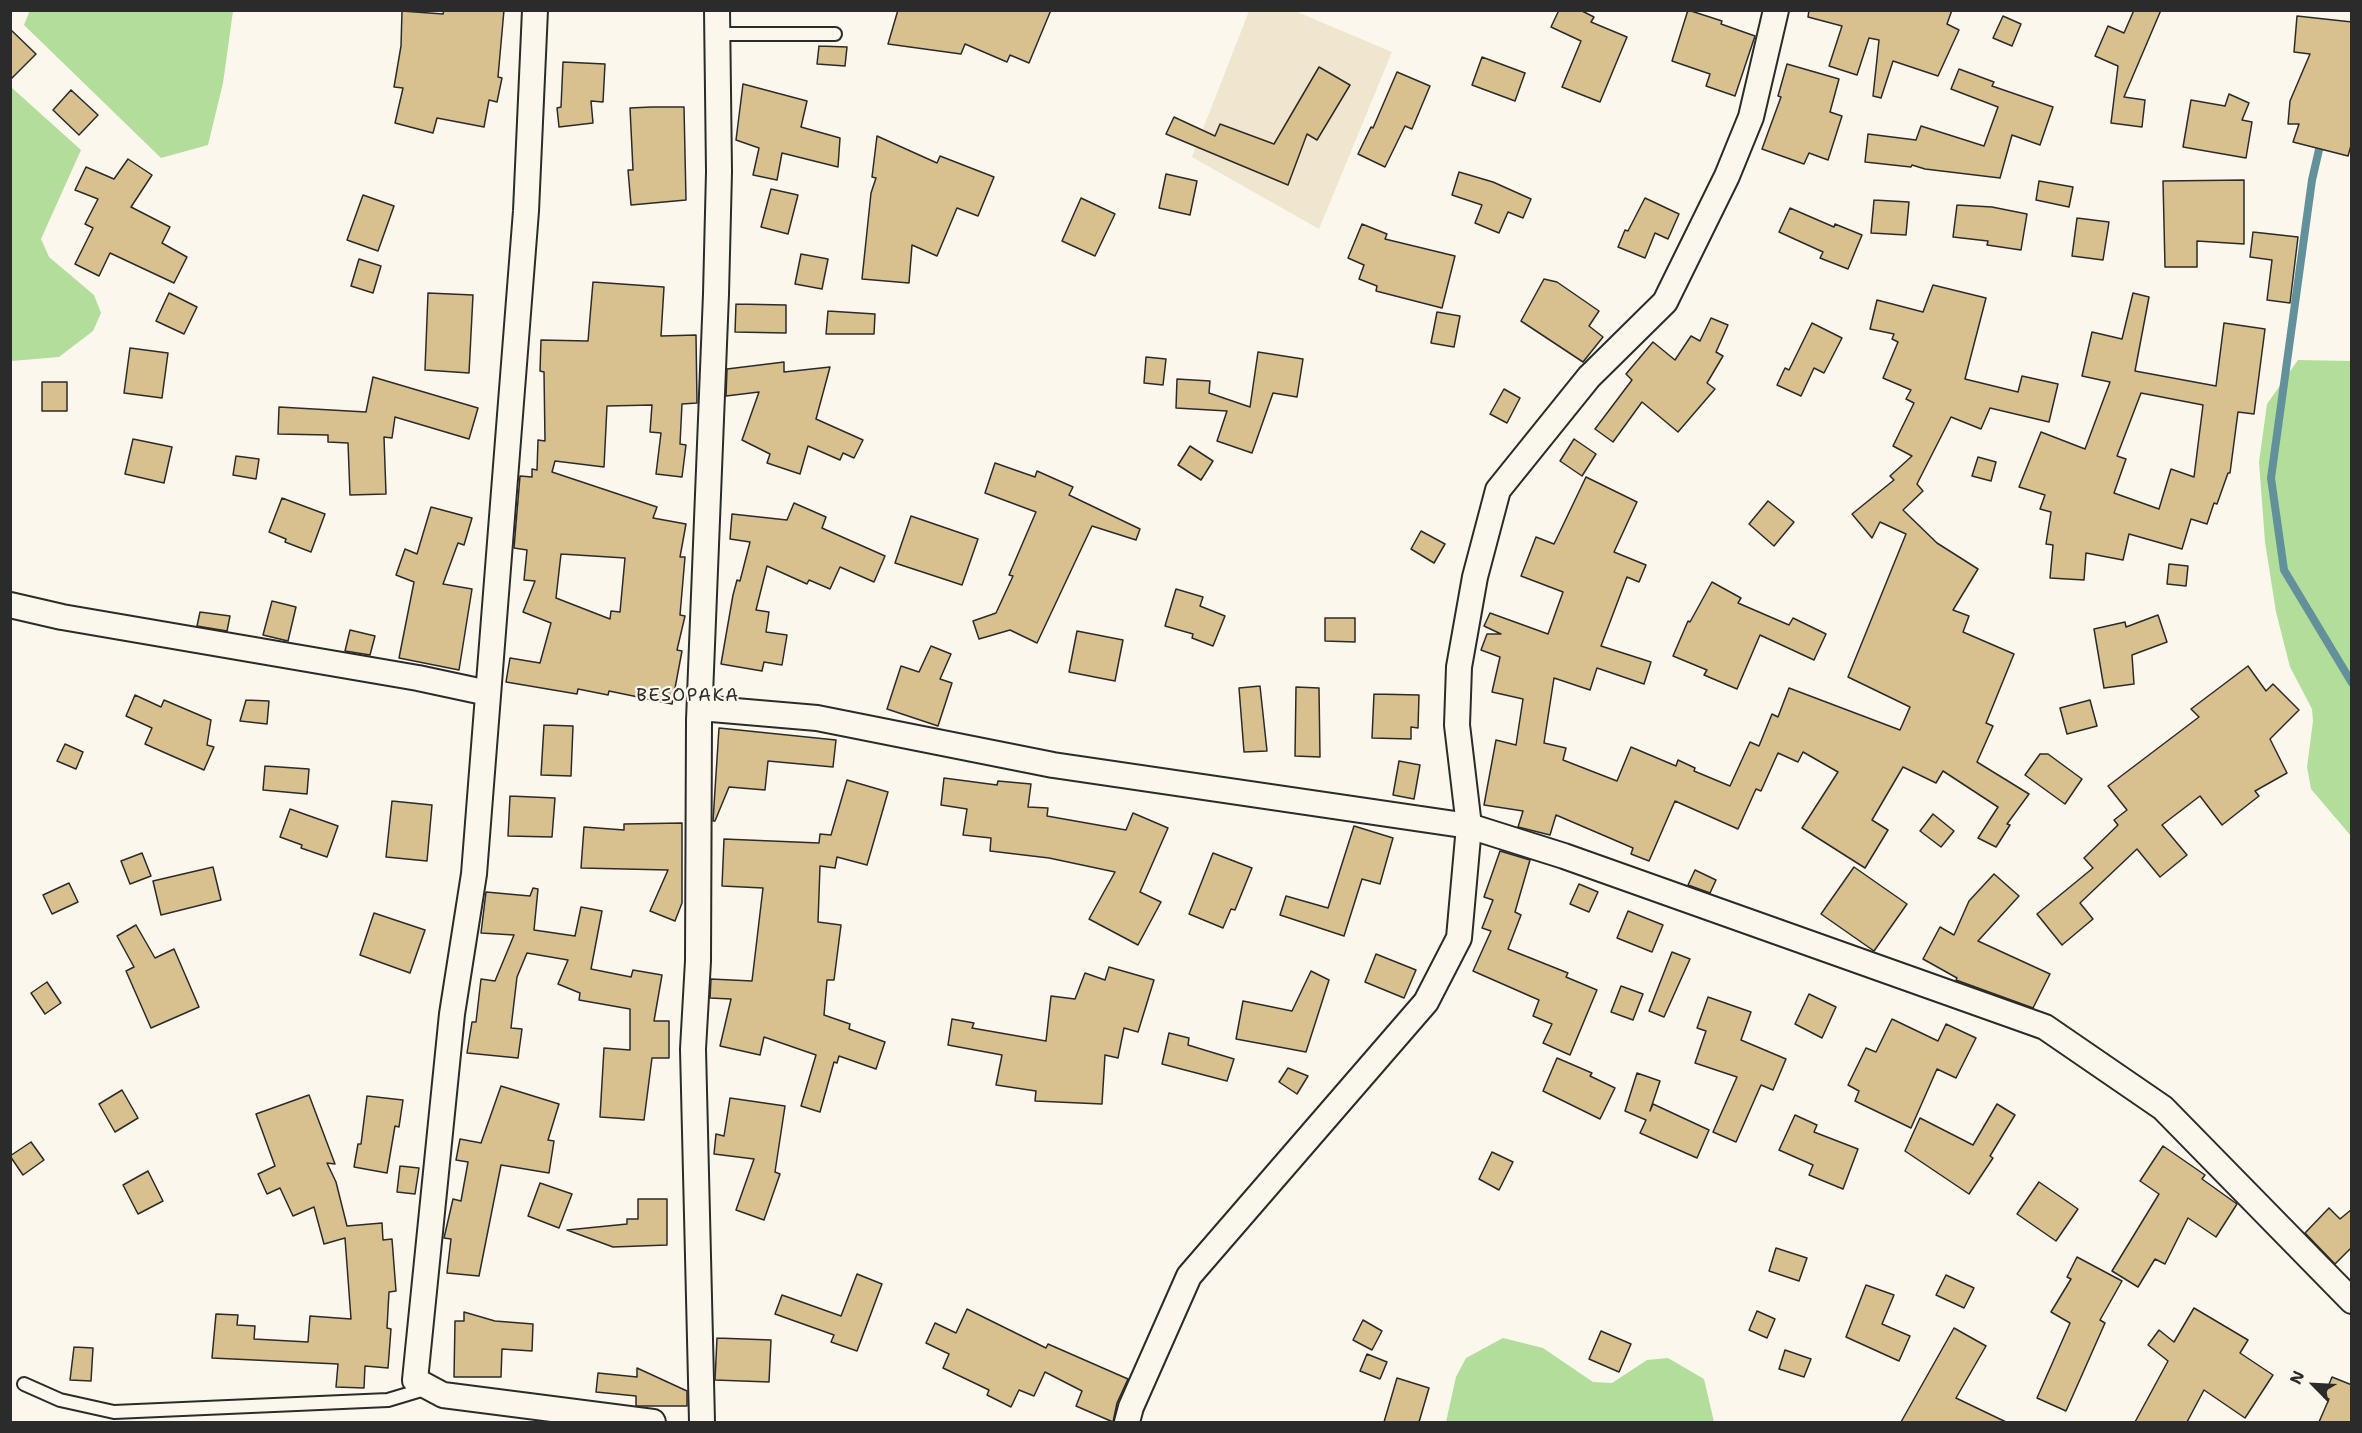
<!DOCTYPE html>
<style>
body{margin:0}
#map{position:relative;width:2362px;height:1433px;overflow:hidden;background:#fbf7ec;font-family:"Shantell Sans",sans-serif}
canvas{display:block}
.frame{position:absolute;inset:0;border:12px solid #2b2b2b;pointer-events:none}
.north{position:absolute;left:2284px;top:1355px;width:60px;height:60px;-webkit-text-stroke:4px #fbf7ec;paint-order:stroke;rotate:294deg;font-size:16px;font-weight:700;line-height:24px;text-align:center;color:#2b2b2b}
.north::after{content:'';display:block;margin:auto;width:21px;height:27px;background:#2b2b2b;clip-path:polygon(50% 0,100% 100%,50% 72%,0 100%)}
</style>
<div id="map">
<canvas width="2362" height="1433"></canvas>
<div class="frame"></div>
<div class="north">N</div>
</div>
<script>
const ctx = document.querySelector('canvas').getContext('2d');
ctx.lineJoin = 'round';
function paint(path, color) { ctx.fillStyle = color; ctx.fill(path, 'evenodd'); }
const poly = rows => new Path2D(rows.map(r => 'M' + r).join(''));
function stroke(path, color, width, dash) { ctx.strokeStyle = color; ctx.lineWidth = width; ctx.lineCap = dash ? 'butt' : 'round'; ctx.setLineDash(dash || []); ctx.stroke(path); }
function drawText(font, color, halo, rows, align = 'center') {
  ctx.font = font + ' "Shantell Sans",sans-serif'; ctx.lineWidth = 4.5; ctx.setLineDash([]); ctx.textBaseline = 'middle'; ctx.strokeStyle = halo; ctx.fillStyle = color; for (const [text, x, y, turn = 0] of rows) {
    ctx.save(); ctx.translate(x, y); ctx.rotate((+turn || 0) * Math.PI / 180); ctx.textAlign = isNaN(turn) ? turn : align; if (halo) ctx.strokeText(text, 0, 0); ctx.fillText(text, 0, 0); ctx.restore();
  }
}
paint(poly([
 [1249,11,1295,11,1392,52,1319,229,1192,157]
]), '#f0e6d0');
paint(poly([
 [30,10,233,11,223,83,208,145,161,158,24,25],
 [11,87,81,150,41,239,49,257,94,295,101,313,93,331,59,357,11,361],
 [2298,360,2351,361,2351,836,2311,789,2307,767,2313,721,2312,709,2290,667,2276,612,2265,542,2259,462,2267,404],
 [1503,1338,1543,1348,1593,1382,1612,1383,1647,1360,1668,1358,1704,1379,1714,1422,1446,1422,1456,1377,1466,1358]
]), '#b2dd9b');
stroke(poly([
 [2321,141,2312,180,2271,478,2284,570,2352,683]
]), '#62909b', 8);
const building = poly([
 [444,10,504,10,498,77,502,78,497,102,489,100,484,127,437,118,433,133,395,123,403,88,394,87,401,46,402,11,443,14,444,10],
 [898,10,1051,10,1029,63,1010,55,1007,62,965,44,961,54,888,44,898,10],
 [1559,10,1580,10,1594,17,1591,22,1627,37,1600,102,1562,87,1581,41,1551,27,1559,10],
 [1688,10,1722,21,1721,24,1755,36,1735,96,1706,86,1710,74,1672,61,1688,10],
 [1809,10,1952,10,1947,24,1959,30,1938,76,1893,61,1881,98,1873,96,1879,40,1869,38,1857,75,1829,66,1842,26,1808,17,1809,10],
 [2134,10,2161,10,2124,97,2145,100,2142,127,2111,123,2118,66,2095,56,2108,26,2124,33,2134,10],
 [2003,16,2021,24,2012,46,1993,38,2003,16],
 [2297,16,2352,22,2352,142,2348,156,2293,142,2299,124,2288,124,2290,101,2310,54,2294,52,2297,16],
 [10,29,36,54,10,80,10,29],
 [819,46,847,47,845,66,817,64,819,46],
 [1482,57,1525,73,1515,101,1472,85,1482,57],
 [563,62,605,64,603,102,591,101,593,123,559,127,557,108,561,107,563,62],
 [1787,64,1839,79,1830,112,1842,116,1828,160,1809,153,1804,164,1762,149,1781,97,1778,96,1787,64],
 [1319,67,1350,85,1317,140,1307,134,1288,185,1166,134,1174,117,1215,136,1220,124,1274,144,1319,67],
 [1959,69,1994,82,1992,86,2053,107,2040,145,2012,135,2000,178,1925,169,1912,165,1911,167,1865,162,1868,134,1916,140,1921,126,1984,146,1998,107,1951,89,1959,69],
 [1397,72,1430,86,1412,129,1405,126,1385,167,1358,154,1371,127,1373,128,1397,72],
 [743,84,807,101,801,127,840,138,838,167,782,153,777,180,753,175,759,148,736,140,743,84],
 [71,90,98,115,79,135,53,110,71,90],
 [2229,94,2249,103,2242,120,2252,122,2246,158,2183,147,2191,100,2225,106,2229,94],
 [651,107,684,107,686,200,631,205,628,170,633,170,630,108,651,107],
 [877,136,937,163,940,156,994,177,978,216,957,208,937,256,912,245,909,283,862,279,871,193,876,178,872,177,877,136],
 [128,159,152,175,131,207,170,227,162,243,187,257,174,283,110,253,99,276,75,264,93,228,85,224,98,199,75,190,86,167,114,179,128,159],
 [1459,172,1493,182,1531,199,1523,218,1508,212,1499,233,1475,223,1482,205,1452,195,1459,172],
 [1166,174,1197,181,1190,215,1159,208,1166,174],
 [2244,180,2244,244,2197,241,2197,267,2165,267,2163,181,2244,180],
 [2039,181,2073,187,2069,207,2036,200,2039,181],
 [771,189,798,195,788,234,761,227,771,189],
 [363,195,394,206,378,251,347,240,363,195],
 [1081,198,1115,214,1095,256,1062,241,1081,198],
 [1645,198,1679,214,1668,239,1655,233,1645,258,1618,247,1625,230,1628,231,1645,198],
 [1874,200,1909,202,1906,235,1871,233,1874,200],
 [1957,205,1992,207,2027,214,2021,250,1987,245,1988,241,1953,237,1957,205],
 [1790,208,1834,227,1835,224,1862,235,1848,269,1820,258,1823,252,1779,232,1790,208],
 [2077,218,2109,222,2103,260,2072,256,2077,218],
 [1362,224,1387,234,1385,239,1455,256,1442,308,1376,291,1377,286,1359,279,1364,265,1348,258,1362,224],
 [2253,232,2298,237,2290,303,2267,300,2272,260,2250,257,2253,232],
 [801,254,828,259,822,289,795,284,801,254],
 [359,259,381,266,373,293,351,286,359,259],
 [1544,279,1557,282,1599,311,1589,326,1603,337,1583,362,1521,321,1544,279],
 [593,282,664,287,661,336,696,335,697,403,682,404,680,444,686,445,682,477,656,474,661,433,650,432,652,405,607,406,604,467,555,461,552,472,657,507,653,518,686,524,680,557,685,557,680,615,685,616,677,650,682,651,672,704,609,691,608,695,578,689,577,694,506,682,510,658,540,663,551,623,523,612,535,581,524,580,527,550,514,548,520,476,532,477,532,469,537,470,538,440,545,441,544,372,540,371,541,340,588,341,593,282],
 [561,554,625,558,620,612,611,611,610,619,556,598,561,554],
 [1933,285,1986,298,1965,379,2018,392,2022,376,2058,384,2049,422,1990,408,1981,429,1951,417,1917,484,1923,491,1903,510,1937,543,1978,569,1953,610,1969,616,1963,632,2014,654,1986,723,1993,726,1977,762,2029,794,2007,824,2010,825,1996,847,1978,838,1998,807,1943,771,1936,783,1903,767,1872,820,1888,830,1865,868,1802,828,1838,772,1803,752,1798,762,1778,753,1761,791,1756,789,1738,829,1675,801,1649,861,1631,854,1633,848,1556,815,1550,835,1518,827,1523,811,1484,805,1496,740,1516,745,1523,699,1492,692,1500,657,1481,650,1487,634,1501,634,1484,626,1490,613,1548,634,1563,592,1521,576,1536,537,1554,544,1586,477,1637,502,1614,552,1646,565,1639,582,1627,577,1601,646,1651,662,1644,684,1597,668,1590,690,1554,678,1544,743,1566,748,1563,760,1617,781,1631,747,1676,766,1678,760,1695,768,1694,771,1730,786,1750,742,1759,746,1772,714,1778,717,1789,688,1900,730,1910,707,1848,677,1906,534,1880,522,1872,538,1852,514,1894,480,1890,476,1912,456,1893,446,1914,403,1906,399,1911,390,1883,378,1898,342,1892,339,1894,334,1870,329,1877,300,1923,312,1933,285],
 [169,293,197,307,184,334,156,321,169,293],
 [428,293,473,295,469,373,425,370,428,293],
 [2133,293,2149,297,2135,371,2216,386,2224,323,2265,329,2254,414,2238,412,2230,473,2228,473,2217,504,2214,503,2207,524,2191,519,2182,549,2129,534,2123,560,2086,553,2084,580,2050,578,2053,545,2046,544,2051,512,2040,509,2045,495,2019,487,2041,432,2085,449,2110,382,2082,376,2092,332,2122,339,2133,293],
 [2141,393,2203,405,2194,477,2171,469,2159,509,2114,493,2126,459,2117,456,2141,393],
 [736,304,786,305,786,333,735,332,736,304],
 [828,311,875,314,874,334,826,334,828,311],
 [1437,312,1460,316,1454,347,1431,343,1437,312],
 [1711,318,1728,325,1716,352,1723,356,1707,383,1715,389,1678,432,1642,402,1613,442,1595,429,1632,380,1626,374,1653,342,1675,360,1691,336,1700,341,1711,318],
 [1812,323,1842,338,1824,373,1814,368,1801,396,1777,385,1785,368,1789,370,1812,323],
 [130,348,168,353,162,398,124,393,130,348],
 [1258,352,1303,359,1297,397,1273,393,1252,453,1217,441,1227,411,1176,408,1177,379,1210,381,1209,393,1250,407,1258,352],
 [1146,357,1166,359,1163,385,1144,383,1146,357],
 [784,362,784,372,830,367,816,419,863,440,854,458,843,453,840,460,808,446,800,474,767,463,770,454,742,440,759,392,726,396,727,369,784,362],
 [373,377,478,408,469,439,395,417,392,438,384,437,386,494,350,495,348,443,328,442,328,435,278,434,279,407,366,412,373,377],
 [42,382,67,382,67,411,42,411,42,382],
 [1504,389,1520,398,1507,423,1490,414,1504,389],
 [133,439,172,447,164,483,125,474,133,439],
 [1574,439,1596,454,1582,476,1560,461,1574,439],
 [1190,446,1213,461,1201,480,1178,465,1190,446],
 [236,456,259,459,256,479,233,475,236,456],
 [1978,457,1996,462,1991,481,1972,476,1978,457],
 [995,463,1035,477,1037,471,1073,487,1069,495,1140,529,1136,540,1092,526,1037,643,1010,630,979,639,973,621,996,613,1013,576,1009,575,1036,512,985,493,995,463],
 [282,498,325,514,311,552,285,542,286,539,269,532,282,498],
 [1768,501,1794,522,1774,546,1749,524,1768,501],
 [794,503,826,517,822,528,885,556,874,582,840,567,830,589,809,580,807,584,767,566,756,610,769,612,766,632,787,635,782,665,764,662,762,671,721,664,733,595,737,580,740,581,750,542,730,539,732,514,787,520,794,503],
 [431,507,472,518,464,545,458,543,443,584,472,589,459,670,399,658,414,582,396,575,405,549,417,554,431,507],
 [911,516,978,539,962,585,895,563,911,516],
 [1421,531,1445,544,1434,563,1411,549,1421,531],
 [2169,564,2188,566,2186,586,2167,584,2169,564],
 [1712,582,1741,598,1738,603,1789,625,1793,618,1826,634,1814,660,1760,635,1737,689,1704,675,1707,670,1673,656,1688,621,1690,622,1712,582],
 [1176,589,1203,597,1200,606,1225,616,1213,646,1192,638,1193,634,1165,626,1176,589],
 [272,601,296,607,288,641,263,635,272,601],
 [200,612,230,616,227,631,197,626,200,612],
 [2158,615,2167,642,2132,655,2134,684,2104,688,2094,629,2125,622,2126,627,2158,615],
 [1325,618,1355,618,1355,642,1325,641,1325,618],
 [350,630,375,636,370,655,345,651,350,630],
 [1077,631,1123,640,1115,681,1069,672,1077,631],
 [931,646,951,654,940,679,952,683,938,726,887,709,901,666,919,672,931,646],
 [2248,666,2266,691,2273,684,2299,710,2270,739,2287,773,2255,791,2259,796,2222,825,2200,796,2162,825,2187,855,2160,877,2137,849,2080,903,2093,919,2062,945,2037,914,2093,868,2084,858,2118,825,2114,820,2127,810,2108,786,2199,717,2191,709,2248,666],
 [1260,686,1267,751,1244,752,1239,688,1260,686],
 [1296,687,1319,688,1320,757,1295,756,1296,687],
 [1374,694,1419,695,1418,728,1411,727,1411,739,1372,738,1374,694],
 [135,695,161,707,164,700,211,720,207,745,214,747,204,770,145,744,152,728,126,716,135,695],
 [246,700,269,701,267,724,240,721,246,700],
 [2090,700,2097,726,2067,734,2060,708,2090,700],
 [544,725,573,726,571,776,541,775,544,725],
 [719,728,836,740,833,767,768,761,765,790,729,787,715,821,713,821,719,728],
 [65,744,83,752,76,769,57,761,65,744],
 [2040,754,2048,754,2082,779,2065,804,2025,775,2040,754],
 [1399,761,1420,765,1414,799,1393,795,1399,761],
 [265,766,309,769,307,794,263,790,265,766],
 [944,778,997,785,998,781,1031,784,1028,807,1048,808,1047,816,1126,830,1133,813,1168,828,1140,892,1161,902,1138,945,1089,919,1115,872,1049,858,990,851,991,838,963,835,967,809,941,805,944,778],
 [847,780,888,792,867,865,837,857,835,868,820,866,818,922,841,925,834,980,827,980,824,1015,850,1024,849,1029,885,1042,876,1069,839,1056,837,1063,834,1062,820,1112,801,1106,816,1055,764,1037,760,1055,720,1046,731,999,710,998,711,979,752,981,763,888,722,886,724,839,819,843,820,834,831,835,847,780],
 [510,796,555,798,552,837,508,836,510,796],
 [392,801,432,805,427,861,386,857,392,801],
 [290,809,338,826,327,857,301,848,302,845,280,837,290,809],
 [1933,814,1954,831,1941,847,1920,831,1933,814],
 [682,823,682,903,675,921,650,911,668,870,581,868,584,827,624,830,624,824,682,823],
 [1354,826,1393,838,1380,884,1362,879,1344,936,1280,915,1286,896,1328,908,1354,826],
 [1500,851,1530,860,1515,912,1521,915,1508,949,1568,973,1566,977,1597,990,1570,1055,1543,1043,1552,1024,1533,1016,1539,1000,1473,971,1491,931,1482,928,1493,900,1484,897,1500,851],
 [142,853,151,876,130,884,121,861,142,853],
 [1213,853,1252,868,1235,910,1231,909,1223,928,1189,914,1213,853],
 [213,867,221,900,161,915,153,881,213,867],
 [1854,867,1907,904,1874,951,1821,914,1854,867],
 [1695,870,1716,880,1710,893,1688,885,1695,870],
 [1994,874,2019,896,1978,941,2050,974,2033,1008,1956,980,1957,978,1923,959,1940,927,1954,935,1969,901,1994,874],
 [69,883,78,902,52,914,43,895,69,883],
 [1579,884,1598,892,1589,912,1570,904,1579,884],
 [533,888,538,889,534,930,575,936,581,907,602,911,591,969,631,977,633,970,662,975,654,1021,669,1021,669,1058,652,1058,644,1120,600,1117,604,1048,630,1050,630,1009,579,1000,580,993,558,984,568,960,527,953,517,977,511,1028,522,1029,518,1058,467,1053,472,1022,476,1022,481,979,495,981,514,935,481,933,486,892,530,896,533,888],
 [1628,911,1663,925,1652,952,1617,938,1628,911],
 [374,913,425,930,410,973,360,955,374,913],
 [136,925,155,958,174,949,199,1007,151,1028,126,971,134,967,117,936,136,925],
 [1672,952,1690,959,1664,1017,1649,1011,1672,952],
 [1376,954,1416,970,1404,998,1365,982,1376,954],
 [1109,967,1154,980,1138,1032,1124,1028,1118,1058,1105,1055,1102,1104,1035,1101,1036,1091,996,1085,1002,1055,948,1045,952,1019,974,1023,972,1028,1046,1041,1051,996,1075,999,1085,973,1105,980,1109,967],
 [1311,971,1329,980,1306,1052,1236,1039,1243,1001,1292,1011,1311,971],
 [47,982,61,1003,45,1014,31,993,47,982],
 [1621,986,1643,994,1633,1020,1611,1012,1621,986],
 [1809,994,1836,1007,1822,1038,1795,1024,1809,994],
 [1708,997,1751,1012,1741,1040,1786,1059,1773,1090,1761,1085,1736,1142,1713,1132,1737,1077,1695,1063,1706,1031,1697,1028,1708,997],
 [1892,1019,1938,1041,1946,1024,1976,1038,1956,1078,1937,1069,1911,1128,1855,1101,1859,1091,1848,1085,1866,1048,1876,1052,1892,1019],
 [1169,1033,1189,1038,1188,1045,1234,1059,1227,1081,1162,1064,1169,1033],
 [1557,1058,1592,1073,1590,1076,1615,1088,1600,1119,1543,1091,1557,1058],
 [1288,1068,1308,1076,1297,1094,1279,1082,1288,1068],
 [1637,1073,1660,1081,1650,1111,1653,1104,1709,1130,1697,1158,1640,1133,1646,1120,1625,1111,1637,1073],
 [501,1086,559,1104,548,1140,554,1141,549,1173,501,1165,479,1276,447,1273,451,1239,444,1238,453,1199,461,1201,468,1162,456,1160,460,1139,481,1143,501,1086],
 [122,1090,138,1118,115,1132,99,1104,122,1090],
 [309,1095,335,1164,327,1163,336,1182,347,1226,382,1223,383,1240,392,1239,396,1291,389,1292,387,1328,391,1329,388,1368,365,1366,364,1388,336,1387,338,1364,212,1358,216,1314,238,1315,237,1325,255,1326,254,1339,308,1342,310,1316,351,1319,345,1238,324,1244,314,1207,293,1216,280,1188,267,1194,258,1174,275,1166,256,1114,309,1095],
 [367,1096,403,1100,399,1127,395,1126,387,1173,354,1167,358,1144,361,1144,367,1096],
 [730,1098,785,1106,775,1172,780,1174,764,1220,736,1210,754,1159,714,1154,716,1134,724,1136,730,1098],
 [1997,1104,2015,1115,1990,1156,1993,1158,1969,1194,1905,1151,1920,1118,1973,1145,1997,1104],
 [1795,1115,1817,1125,1814,1132,1858,1149,1843,1189,1809,1175,1813,1165,1779,1150,1795,1115],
 [31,1142,44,1160,23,1175,10,1156,31,1142],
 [2163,1146,2205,1175,2202,1179,2237,1204,2216,1237,2188,1218,2165,1264,2155,1259,2138,1287,2112,1271,2159,1194,2140,1181,2163,1146],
 [1492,1152,1513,1162,1499,1190,1479,1179,1492,1152],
 [400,1166,419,1168,415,1194,397,1192,400,1166],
 [148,1171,163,1201,138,1214,123,1185,148,1171],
 [2039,1182,2078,1209,2056,1241,2017,1214,2039,1182],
 [540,1183,572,1194,559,1228,528,1216,540,1183],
 [638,1199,667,1199,667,1245,613,1247,567,1230,627,1224,627,1219,638,1219,638,1199],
 [2329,1208,2340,1219,2352,1209,2352,1247,2335,1264,2305,1233,2329,1208],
 [1776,1248,1807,1258,1799,1281,1769,1271,1776,1248],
 [2077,1257,2122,1281,2100,1320,2105,1323,2066,1411,2037,1398,2070,1323,2051,1312,2071,1279,2067,1277,2077,1257],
 [857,1274,882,1284,857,1351,831,1342,834,1335,775,1314,782,1295,841,1316,857,1274],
 [1946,1275,1974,1288,1964,1308,1936,1295,1946,1275],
 [1866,1285,1894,1295,1882,1324,1910,1336,1899,1361,1846,1337,1866,1285],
 [2194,1308,2248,1340,2240,1353,2273,1375,2245,1418,2204,1390,2187,1422,2135,1422,2168,1361,2148,1345,2159,1330,2174,1342,2194,1308],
 [967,1309,1046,1348,1048,1344,1128,1379,1117,1403,1113,1422,1076,1406,1082,1391,1045,1372,1034,1396,1019,1390,1011,1407,987,1395,989,1390,943,1368,949,1354,926,1343,935,1323,956,1333,967,1309],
 [1757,1311,1775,1319,1767,1338,1749,1330,1757,1311],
 [464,1312,495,1321,533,1324,532,1351,502,1349,501,1377,454,1377,455,1321,464,1321,464,1312],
 [1363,1320,1382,1331,1372,1350,1353,1340,1363,1320],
 [1954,1328,1986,1346,1956,1398,2006,1422,1901,1422,1954,1328],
 [1601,1331,1631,1344,1619,1372,1589,1359,1601,1331],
 [717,1338,771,1340,769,1382,715,1380,717,1338],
 [74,1347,93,1348,91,1381,70,1380,74,1347],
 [1785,1350,1811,1359,1804,1377,1779,1369,1785,1350],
 [1367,1354,1387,1362,1380,1379,1360,1371,1367,1354],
 [637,1368,687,1391,687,1406,636,1406,636,1396,596,1392,598,1373,637,1377,637,1368],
 [2332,1377,2352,1385,2352,1422,2319,1422,2329,1399,2324,1397,2332,1377],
 [1397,1378,1429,1388,1419,1422,1384,1422,1397,1378]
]);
paint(building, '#d8c08f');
stroke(building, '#2b2b2b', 1.5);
const service = poly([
 [716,34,835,34],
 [24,1384,60,1400,114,1412,388,1400,428,1388]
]);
const minor = poly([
 [535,10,526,211,474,874,452,1014,415,1380,443,1395,653,1422],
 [10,605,62,617,418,678,488,693],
 [700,708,817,718,1053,765,1469,826,1564,856,2045,1027,2163,1108,2352,1301],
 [702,1422,693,1049,698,961,699,720,716,294,719,172,717,10],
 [1127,1422,1131,1407,1189,1276,1426,1002,1459,938,1469,826,1457,725,1459,667,1475,577,1498,490,1589,377,1665,302,1727,176,1751,117,1776,10]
]);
stroke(service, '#2b2b2b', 16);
stroke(minor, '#2b2b2b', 28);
stroke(service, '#fbf7ec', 12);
stroke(minor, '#fbf7ec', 24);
ctx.letterSpacing = '1.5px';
drawText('18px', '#2b2b2b', '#fbf7ec', [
 ["BESOPAKA",688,696]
]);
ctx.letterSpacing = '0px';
</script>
